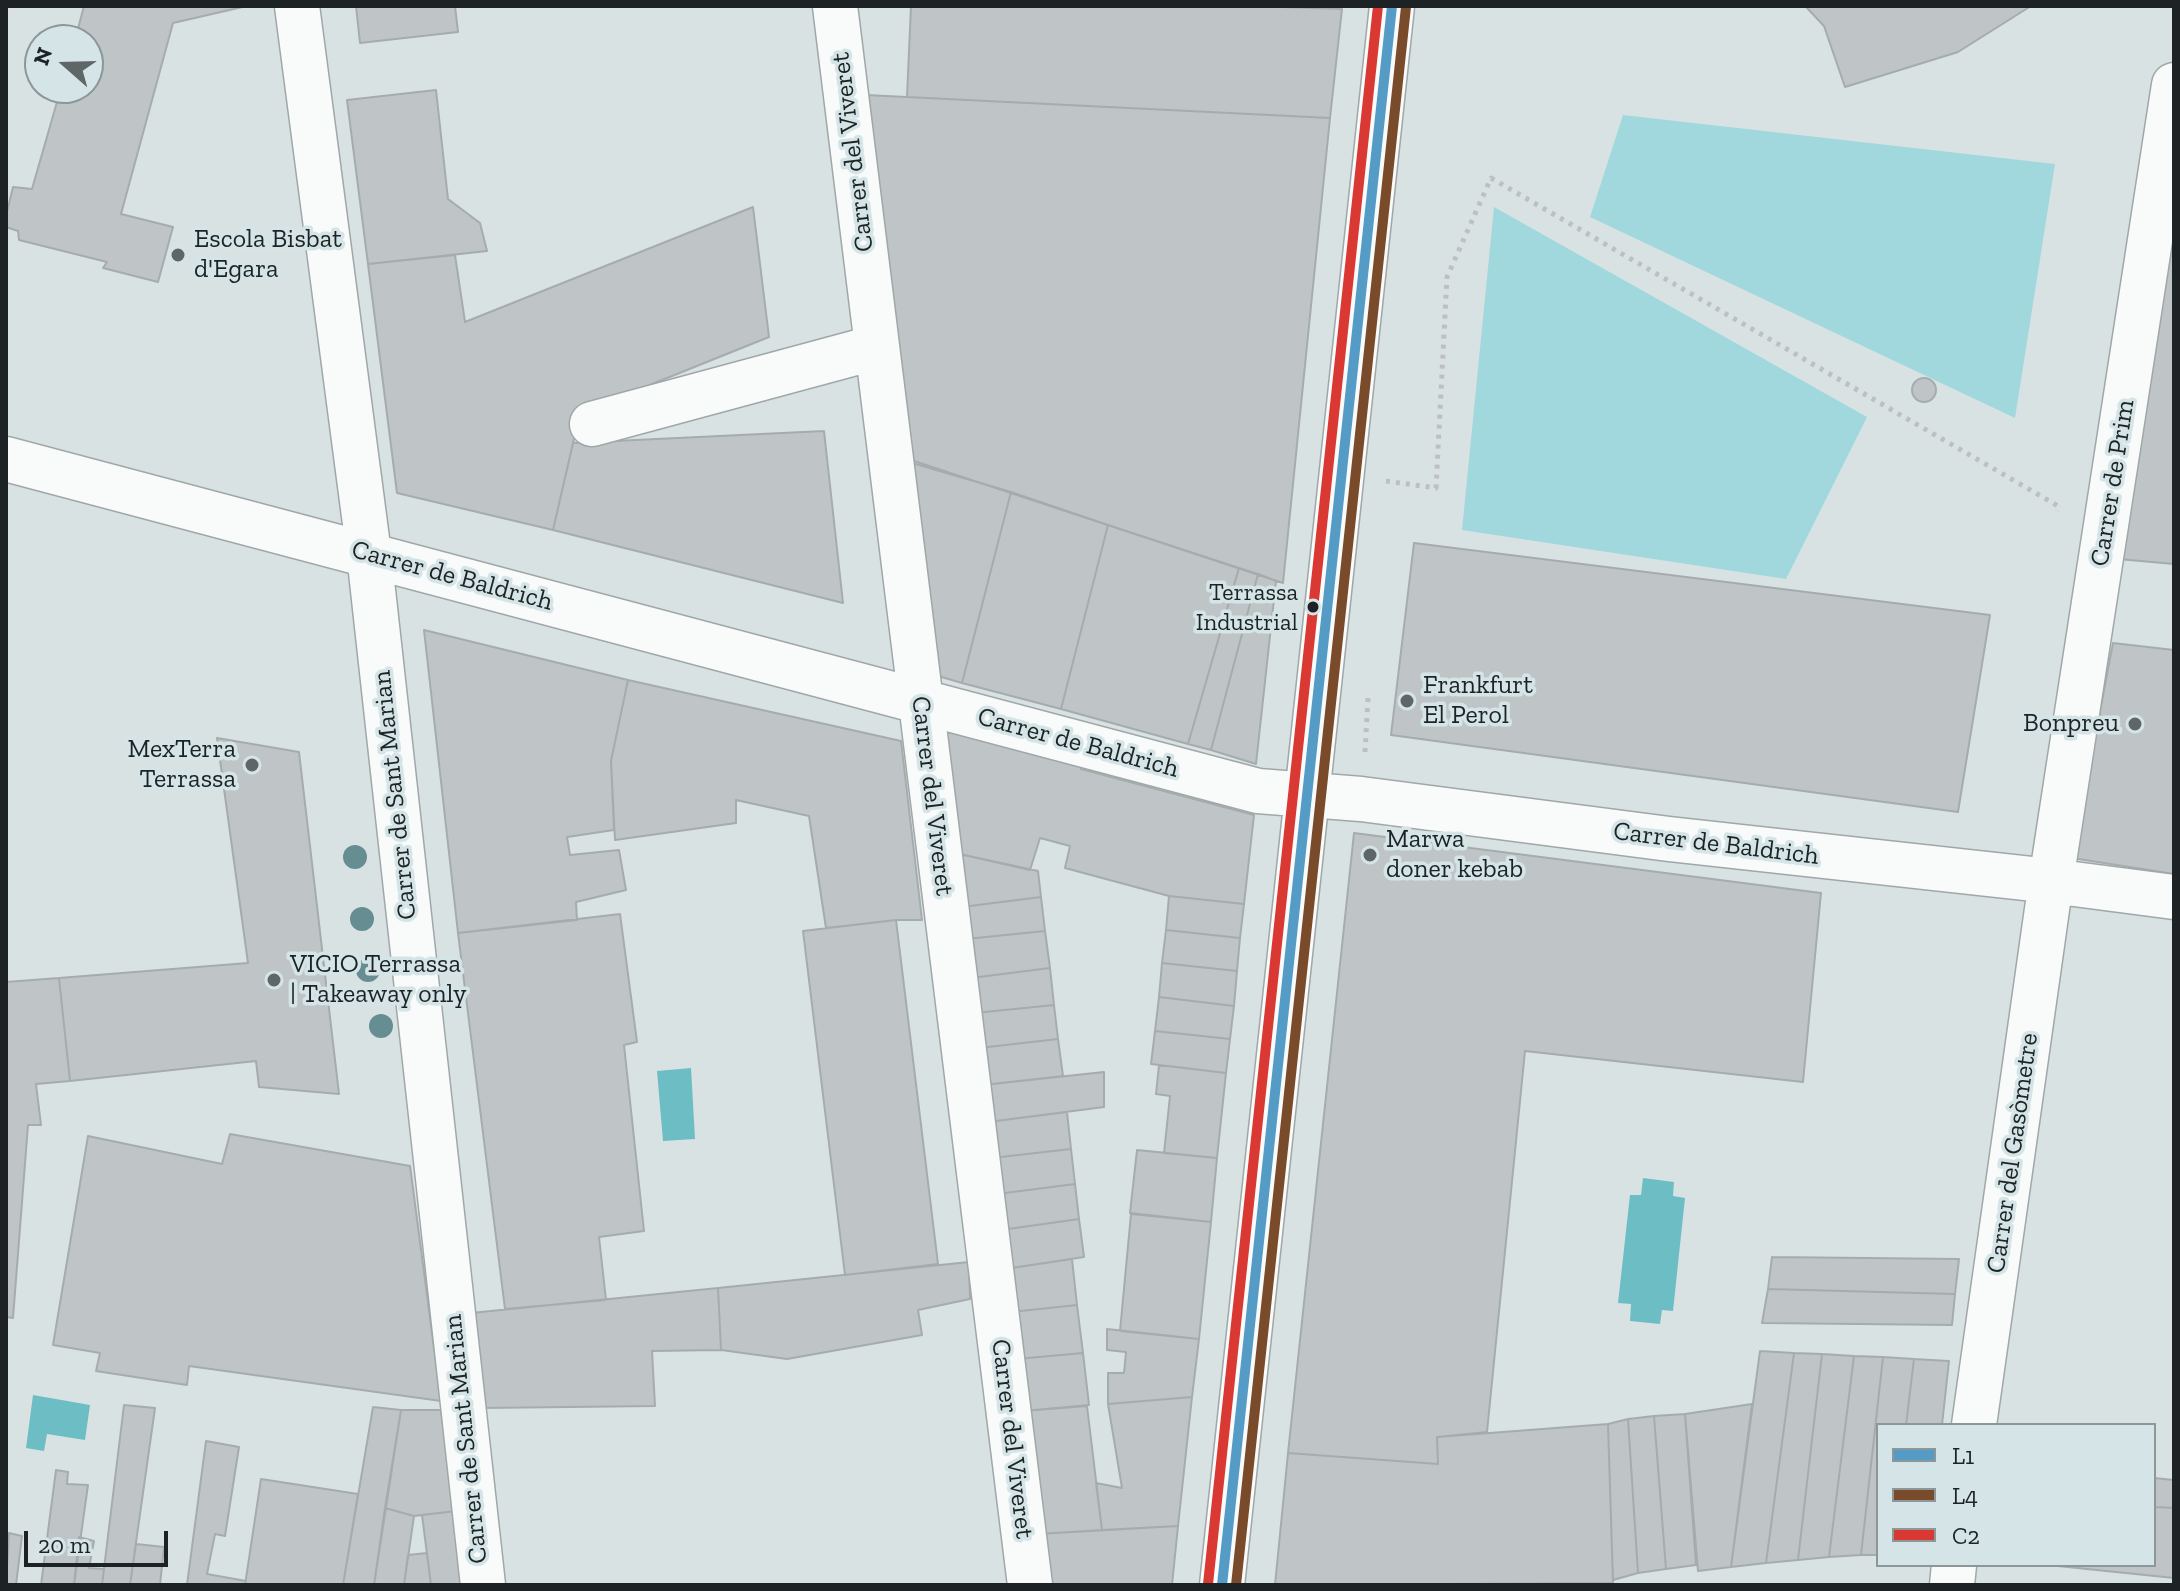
<!DOCTYPE html>
<meta charset="utf-8">
<style>
body{margin:0}
#map{position:relative;width:2180px;height:1591px;overflow:hidden;background:#d9e2e3;font-family:"Zilla Slab",serif}
canvas{display:block}
.frame{position:absolute;inset:0;border:8px solid #1d2324;pointer-events:none}
.legend{position:absolute;left:1876px;top:1423px;width:280px;height:144px;box-sizing:border-box;background:#d5e5e7;border:2px solid #8b9799;margin:0;padding:10px 14px;list-style:none;font-size:24px;color:#1d2324}
.legend li{display:flex;align-items:center;gap:16px;height:40px}
.legend b{width:40px;border:2px solid #8b9799}
.north{position:absolute;left:24px;top:24px;width:80px;height:80px;box-sizing:border-box;background:#d5e5e7;border:2px solid #8b9799;border-radius:50%;rotate:290deg;font-size:22px;font-weight:700;line-height:32px;text-align:center;color:#1d2324}
.north::after{content:'';display:block;margin:auto;width:28px;height:36px;background:#5f6667;clip-path:polygon(50% 0,100% 100%,50% 72%,0 100%)}
.scale{position:absolute;left:24px;top:1531px;width:144px;height:36px;box-sizing:border-box;border:4px solid #1d2324;border-top:0;padding-left:10px;font-size:24px;line-height:28px;white-space:nowrap;color:#1d2324;-webkit-text-stroke:6px #d5e5e7;paint-order:stroke}
</style>
<div id="map">
<canvas width="2180" height="1591"></canvas>
<div class="frame"></div>
<ul class="legend">
<li><b style="height:10px;background:#549bc6"></b>L1</li>
<li><b style="height:10px;background:#7a4b2a"></b>L4</li>
<li><b style="height:10px;background:#da3832"></b>C2</li>
</ul>
<div class="north">N</div>
<div class="scale">20 m</div>
</div>
<script>
const ctx = document.querySelector('canvas').getContext('2d');
ctx.lineJoin = 'round';
function paint(path, color) { ctx.fillStyle = color; ctx.fill(path, 'evenodd'); }
const poly = rows => new Path2D(rows.map(r => 'M' + r).join(''));
function stroke(path, color, width, dash) { ctx.strokeStyle = color; ctx.lineWidth = width; ctx.lineCap = dash ? 'butt' : 'round'; ctx.setLineDash(dash || []); ctx.stroke(path); }
function drawText(font, color, halo, rows, align = 'center') {
  ctx.font = font + ' "Zilla Slab",serif'; ctx.lineWidth = 7; ctx.setLineDash([]); ctx.textBaseline = 'middle'; ctx.strokeStyle = halo; ctx.fillStyle = color; for (const [text, x, y, turn = 0] of rows) {
    ctx.save(); ctx.translate(x, y); ctx.rotate((+turn || 0) * Math.PI / 180); ctx.textAlign = isNaN(turn) ? turn : align; if (halo) ctx.strokeText(text, 0, 0); ctx.fillText(text, 0, 0); ctx.restore();
  }
}
paint(poly([
 [1623,115,2055,164,2015,418,1590,217],
 [1494,207,1867,417,1786,579,1462,530]
]), '#a0d8de');
paint(poly([
 [691,1068,695,1139,663,1141,657,1071],
 [1643,1178,1674,1182,1673,1196,1685,1198,1673,1311,1662,1310,1660,1324,1630,1321,1631,1304,1618,1303,1630,1195,1641,1195],
 [33,1395,90,1405,85,1440,47,1434,44,1451,26,1448]
]), '#6dbdc5');
const building = poly([
 [84,6,247,6,173,23,121,214,173,227,158,282,103,268,107,262,19,240,18,231,6,227,6,216,13,187,32,189,61,88,88,88,88,40,75,40,84,6],
 [356,6,455,6,458,32,360,43,356,6],
 [911,6,1251,6,1342,9,1330,118,907,97,911,6],
 [1811,6,2031,6,1958,52,1845,87,1824,26,1807,8,1811,6],
 [436,90,448,199,480,223,487,251,368,264,347,100,436,90],
 [866,95,1330,118,1283,583,908,459,866,95],
 [753,207,769,337,580,413,553,530,397,493,368,264,455,255,465,322,753,207],
 [2174,215,2174,564,2107,558,2174,215],
 '1912 390a12 12 0 1 1 24 0a12 12 0 1 1-24 0Z',
 [824,431,843,603,553,530,573,443,824,431],
 [902,460,1011,492,962,683,928,673,902,460],
 [1011,492,1108,525,1061,709,962,683,1011,492],
 [1108,525,1239,568,1188,744,1061,709,1108,525],
 [1414,543,1990,615,1958,812,1391,735,1414,543],
 [1239,568,1258,574,1211,750,1188,744,1239,568],
 [1258,574,1276,581,1256,764,1211,750,1258,574],
 [424,630,628,680,611,761,614,830,567,837,570,855,619,850,626,890,576,902,577,920,458,933,424,630],
 [2113,643,2174,650,2174,874,2072,858,2113,643],
 [628,680,901,741,922,920,896,920,826,928,809,816,736,800,736,823,615,840,611,761,628,680],
 [949,728,1083,764,1081,769,1254,815,1244,904,1169,896,1065,868,1070,846,1040,838,1030,870,955,853,941,731,949,728],
 [217,738,299,752,339,1094,259,1087,256,1061,70,1081,59,978,248,963,217,738],
 [1354,833,1821,893,1803,1082,1525,1051,1487,1432,1437,1437,1438,1464,1288,1453,1354,833],
 [955,853,1038,871,1041,897,962,907,955,853],
 [1169,896,1244,904,1240,938,1166,930,1169,896],
 [1041,897,1045,931,966,939,962,907,1041,897],
 [620,914,637,1042,624,1045,644,1231,599,1237,606,1300,505,1309,458,933,620,914],
 [896,920,938,1264,845,1275,803,931,896,920],
 [1166,930,1240,938,1237,971,1162,963,1166,930],
 [1045,931,1050,968,971,978,966,939,1045,931],
 [1162,963,1237,971,1234,1006,1159,997,1162,963],
 [1050,968,1054,1005,975,1013,971,978,1050,968],
 [59,978,70,1081,36,1084,41,1125,28,1125,13,1318,6,1317,6,982,59,978],
 [1159,997,1234,1006,1230,1039,1155,1031,1159,997],
 [1054,1005,1058,1039,979,1048,975,1013,1054,1005],
 [1155,1031,1230,1039,1226,1073,1151,1064,1155,1031],
 [1058,1039,1063,1076,983,1085,979,1048,1058,1039],
 [1159,1065,1226,1073,1217,1158,1164,1153,1170,1096,1156,1094,1159,1065],
 [1104,1072,1104,1107,988,1122,983,1085,1104,1072],
 [1067,1112,1071,1149,992,1158,988,1122,1067,1112],
 [230,1134,410,1166,441,1401,189,1366,187,1385,96,1371,100,1353,53,1345,88,1136,222,1164,230,1134],
 [1071,1149,1075,1184,997,1194,992,1158,1071,1149],
 [1137,1150,1217,1158,1211,1222,1130,1213,1137,1150],
 [1075,1184,1079,1219,1001,1230,997,1194,1075,1184],
 [1131,1214,1211,1222,1199,1339,1120,1331,1131,1214],
 [1079,1219,1084,1257,1005,1269,1001,1230,1079,1219],
 [1772,1257,1959,1259,1955,1294,1768,1289,1772,1257],
 [1072,1259,1077,1305,1011,1312,1005,1269,1072,1259],
 [969,1262,970,1299,918,1310,922,1335,787,1359,721,1350,718,1288,969,1262],
 [718,1288,721,1350,652,1351,655,1406,483,1408,471,1313,718,1288],
 [1768,1289,1955,1294,1952,1325,1762,1323,1768,1289],
 [1077,1305,1083,1353,1017,1359,1011,1312,1077,1305],
 [1107,1329,1199,1339,1192,1397,1108,1404,1108,1373,1124,1373,1126,1352,1107,1350,1107,1329],
 [1760,1351,1794,1353,1766,1563,1731,1567,1760,1351],
 [1083,1353,1089,1405,1023,1411,1017,1359,1083,1353],
 [1794,1353,1822,1354,1798,1560,1766,1563,1794,1353],
 [1822,1354,1854,1356,1829,1557,1798,1560,1822,1354],
 [1854,1356,1883,1357,1861,1555,1829,1557,1854,1356],
 [1883,1357,1914,1359,1906,1425,1878,1425,1878,1555,1861,1555,1883,1357],
 [1914,1359,1949,1361,1942,1425,1906,1425,1914,1359],
 [1192,1397,1178,1526,1102,1530,1096,1483,1122,1488,1108,1404,1192,1397],
 [1752,1404,1731,1567,1698,1571,1685,1414,1752,1404],
 [124,1405,155,1408,130,1585,102,1585,124,1405],
 [1087,1406,1102,1530,1038,1534,1023,1411,1087,1406],
 [373,1407,401,1410,374,1585,343,1585,373,1407],
 [401,1410,441,1410,456,1511,414,1516,385,1508,401,1410],
 [1685,1414,1696,1565,1666,1569,1654,1416,1685,1414],
 [1654,1416,1666,1569,1638,1573,1628,1419,1654,1416],
 [1628,1419,1638,1573,1613,1580,1608,1424,1628,1419],
 [1608,1424,1613,1583,1275,1585,1288,1453,1438,1464,1437,1437,1608,1424],
 [206,1441,239,1447,225,1536,215,1534,207,1574,246,1581,245,1585,187,1585,206,1441],
 [56,1470,68,1472,67,1484,88,1485,74,1585,41,1585,56,1470],
 [2154,1478,2174,1480,2174,1508,2154,1507,2154,1478],
 [261,1479,358,1494,343,1585,245,1585,261,1479],
 [2154,1507,2174,1508,2174,1578,2048,1565,2154,1565,2154,1507],
 [385,1508,414,1516,404,1585,374,1585,385,1508],
 [456,1511,464,1585,431,1585,422,1515,456,1511],
 [1178,1526,1172,1585,1044,1585,1038,1534,1178,1526],
 [9,1533,22,1536,16,1585,6,1585,9,1533],
 [79,1537,94,1541,89,1568,104,1569,102,1585,74,1585,79,1537],
 [136,1544,164,1547,160,1585,130,1585,136,1544],
 [427,1553,431,1585,404,1585,408,1555,427,1553]
]);
paint(building, '#bfc5c6');
stroke(building, '#a5acad', 2);
const minor = poly([
 [297,6,369,554,483,1585],
 [835,6,1030,1585],
 [592,424,877,347],
 [6,459,1258,791,1361,799,1669,839,2051,881,2174,897],
 [1974,1425,2051,881,2174,85],
 [1222,1585,1392,6],
 [1952,1585,1954,1565]
]);
stroke(minor, '#a0a7a7', 47);
stroke(poly([
 [1386,481,1436,488,1447,277,1491,178,2058,506,2057,511],
 [1365,752,1368,698]
]), '#bdc0c0', 5, [4, 6]);
stroke(minor, '#f9fbfb', 44);
stroke(poly([
 [1222,1585,1392,6]
]), '#549bc6', 10);
stroke(poly([
 [1236,1585,1406,7]
]), '#7a4b2a', 10);
stroke(poly([
 [1208,1584,1378,6]
]), '#da3832', 10);
ctx.fillStyle = '#668e92';
for (const [x, y] of [
 [355,857],
 [362,919],
 [368,970],
 [381,1026]
]) { ctx.beginPath(); ctx.arc(x, y, 12, 0, 2 * Math.PI); ctx.fill(); }
for (const [x, y, r, color] of [
 [178,255,8,"#5f6667"],
 [1313,607,7,"#1d2324"],
 [1407,701,8,"#5f6667"],
 [2135,724,8,"#5f6667"],
 [252,765,8,"#5f6667"],
 [1370,855,8,"#5f6667"],
 [274,980,8,"#5f6667"]
]) { const dot = new Path2D(); dot.arc(x, y, r, 0, 2 * Math.PI); ctx.fillStyle = color; ctx.fill(dot); stroke(dot, '#d5e5e7', 3); }
drawText('24px', '#1d2324', '#d5e5e7', [
 ["Terrassa",1298,593],
 ["Industrial",1298,623]
], 'right');
drawText('26px', '#1d2324', '#d5e5e7', [
 ["Carrer del Viveret",853,152,-97],
 ["Carrer de Prim",2113,483,-81],
 ["Carrer de Baldrich",452,576,15],
 ["Carrer de Baldrich",1078,743,15],
 ["Carrer de Sant Marian",395,795,-96],
 ["Carrer del Viveret",932,796,83],
 ["Carrer de Baldrich",1716,844,7],
 ["Carrer del Gasòmetre",2013,1153,-82],
 ["Carrer de Sant Marian",466,1439,-96],
 ["Carrer del Viveret",1012,1439,83]
]);
drawText('26px', '#1d2324', '#d5e5e7', [
 ["Escola Bisbat",194,240],
 ["d'Egara",194,270],
 ["Frankfurt",1423,686],
 ["El Perol",1423,716],
 ["Bonpreu",2119,724,"right"],
 ["MexTerra",236,750,"right"],
 ["Terrassa",236,780,"right"],
 ["Marwa",1386,840],
 ["doner kebab",1386,870],
 ["VICIO Terrassa",290,965],
 ["| Takeaway only",290,995]
], 'left');
</script>
